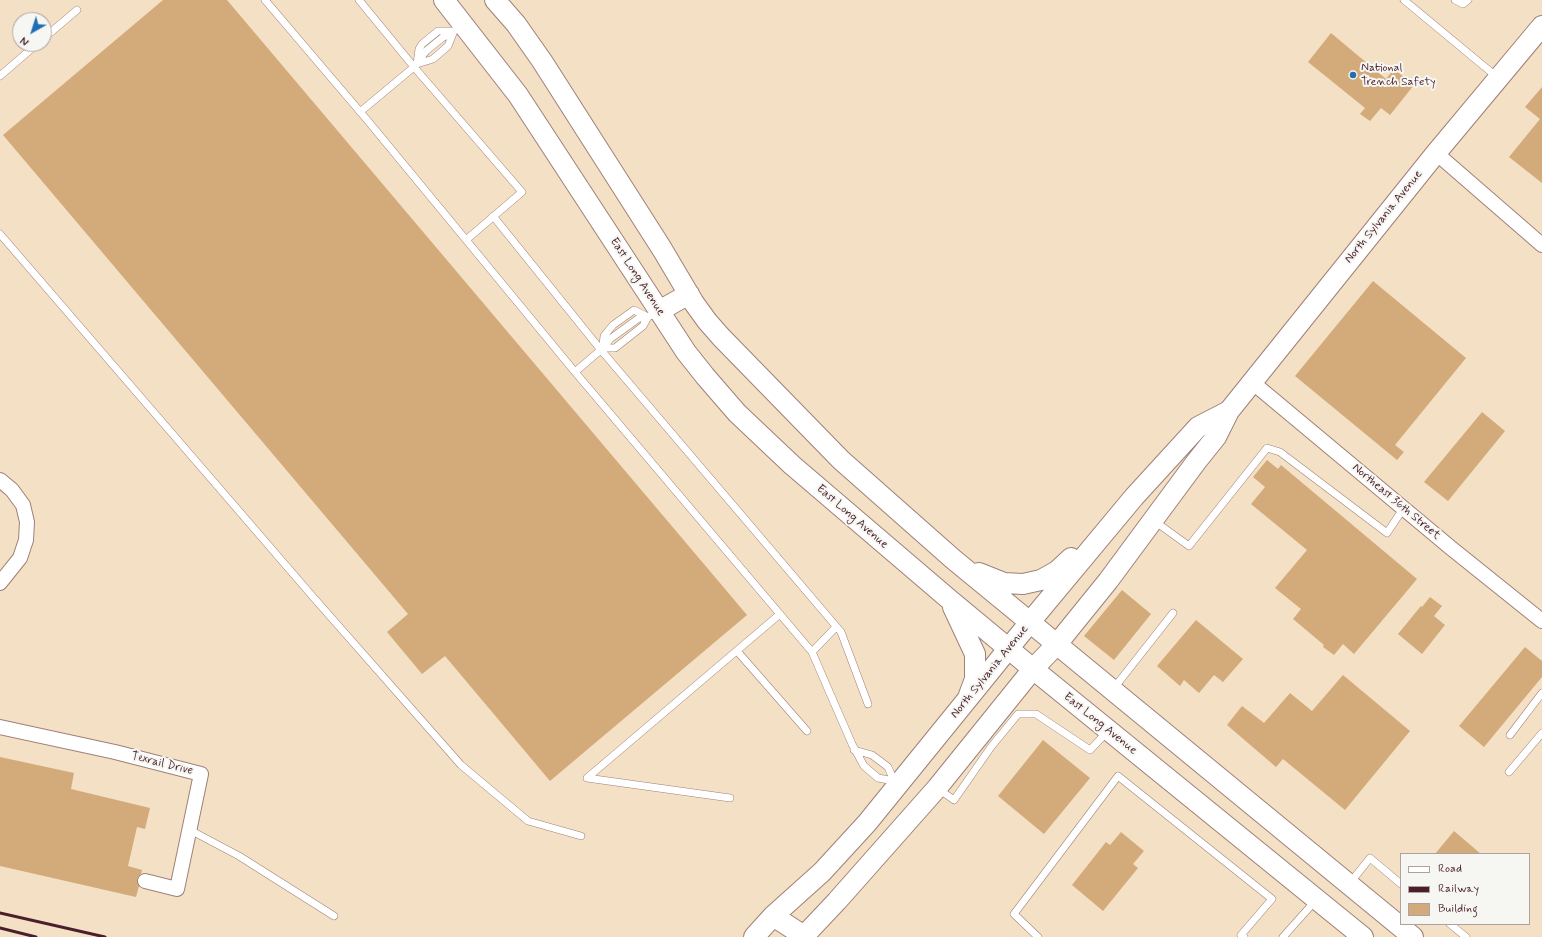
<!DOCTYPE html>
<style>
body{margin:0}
#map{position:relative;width:1542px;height:937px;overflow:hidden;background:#f4e0c5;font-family:Mynerve,sans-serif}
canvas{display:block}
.legend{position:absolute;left:1400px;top:853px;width:130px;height:72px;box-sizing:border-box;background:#f6f6f2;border:1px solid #b1a0a2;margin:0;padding:5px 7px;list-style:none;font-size:12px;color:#4a1f2b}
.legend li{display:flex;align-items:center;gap:8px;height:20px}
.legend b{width:20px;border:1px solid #b1a0a2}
.north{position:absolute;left:12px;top:12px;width:40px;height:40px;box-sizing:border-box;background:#f6f6f2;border:1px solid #b1a0a2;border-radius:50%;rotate:219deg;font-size:11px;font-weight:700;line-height:16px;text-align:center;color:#4a1f2b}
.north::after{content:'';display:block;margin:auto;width:14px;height:18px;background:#1f6fb2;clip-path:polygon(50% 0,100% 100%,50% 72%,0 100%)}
</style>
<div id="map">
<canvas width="1542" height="937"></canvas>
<ul class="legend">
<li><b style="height:5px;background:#fff"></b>Road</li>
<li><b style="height:5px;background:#4a1f2b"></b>Railway</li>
<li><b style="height:11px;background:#d3aa7a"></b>Building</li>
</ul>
<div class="north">N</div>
</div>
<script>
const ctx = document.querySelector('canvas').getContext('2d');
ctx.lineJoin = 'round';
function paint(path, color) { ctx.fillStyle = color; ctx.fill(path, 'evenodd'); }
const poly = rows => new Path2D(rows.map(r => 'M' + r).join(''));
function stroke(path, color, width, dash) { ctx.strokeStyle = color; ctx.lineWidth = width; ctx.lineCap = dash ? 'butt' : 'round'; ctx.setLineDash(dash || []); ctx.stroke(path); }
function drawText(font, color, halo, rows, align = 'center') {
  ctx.font = font + ' Mynerve,sans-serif'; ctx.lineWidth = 4; ctx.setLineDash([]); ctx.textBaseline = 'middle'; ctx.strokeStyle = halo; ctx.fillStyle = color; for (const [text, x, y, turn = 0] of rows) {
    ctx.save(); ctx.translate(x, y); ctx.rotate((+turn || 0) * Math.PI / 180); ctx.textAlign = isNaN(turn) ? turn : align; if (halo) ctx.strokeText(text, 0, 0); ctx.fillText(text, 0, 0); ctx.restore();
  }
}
paint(poly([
 [163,0,227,0,747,615,550,781,445,656,422,674,387,632,408,614,3,135],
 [1331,33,1386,79,1394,69,1414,85,1390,115,1381,108,1370,121,1360,114,1365,108,1308,62],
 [1542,87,1542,183,1509,157,1540,119,1525,107],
 [1373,281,1466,358,1395,445,1404,452,1397,460,1295,376],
 [1482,412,1505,431,1448,501,1424,482],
 [1267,460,1278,469,1281,465,1417,579,1354,654,1343,644,1334,655,1323,647,1324,645,1293,619,1301,609,1275,588,1307,550,1251,504,1265,487,1253,477],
 [1122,590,1151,614,1114,660,1084,636],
 [1430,597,1442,606,1434,616,1445,625,1422,654,1398,634,1421,606,1422,607],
 [1196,620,1243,659,1223,682,1214,675,1199,693,1184,680,1180,686,1157,666],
 [1525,647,1542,661,1542,677,1484,747,1459,726],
 [1343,675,1410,731,1345,810,1283,759,1276,767,1227,725,1242,706,1264,723,1290,693,1312,711],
 [1043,740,1090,778,1044,834,998,796],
 [0,757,74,773,71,789,150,808,145,829,137,827,128,866,142,870,141,874,137,879,139,886,136,897,0,866],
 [1454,831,1481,854,1435,854],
 [1121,832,1144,851,1133,864,1138,868,1103,911,1072,885,1106,842,1110,845]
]), '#d3aa7a');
const lane = poly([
 [265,0,368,121,575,372,603,348,610,339,639,318,648,317,659,311],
 [359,0,414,67,522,192,466,240],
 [1404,0,1497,77],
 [1455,0,1463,4,1468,0],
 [44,38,77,10],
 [417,64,419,49,422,44,438,31,452,31],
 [417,64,433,59,448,46,454,31],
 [0,76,37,44],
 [360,112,414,67,426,51,442,38,462,26],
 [493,216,601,350,841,632,868,704],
 [0,234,314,598,461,765,528,821,581,836],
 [603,346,604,336,613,325,634,310,648,317],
 [603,348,615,348,643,326,648,317],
 [575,372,812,652,852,744,864,766,878,778,894,781,896,783],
 [1153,520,1189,546,1267,448,1280,452,1387,533,1403,509],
 [737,651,807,731],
 [812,652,836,627],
 [1114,688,1173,613],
 [1510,735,1542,693],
 [854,750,872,755,888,767,894,781],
 [1509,772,1542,733],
 [937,788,954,800,991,747,1018,714,1036,714,1090,750,1108,731],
 [730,798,587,778,780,614],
 [190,830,239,856,334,916],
 [1350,883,1370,858,1401,884],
 [1450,924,1466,937],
 [1038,937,1014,914,1118,776,1272,899,1241,935,1244,937],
 [1283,937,1316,900]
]);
const street = poly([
 [1436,153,1542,245],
 [1252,382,1451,548,1542,621],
 [0,480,12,490,23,505,27,522,26,540,20,558,0,583],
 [0,727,115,752,201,774,177,889,145,881]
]);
const secondary = poly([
 [444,0,518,95,686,352,705,376,737,413,792,465,950,600,1033,669,1363,937],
 [495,0,516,24,542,61,662,249,694,303,707,321,721,337,841,460,953,559,1413,937],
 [659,311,689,294],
 [979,573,1004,583,1023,584,1041,580,1057,571,1071,558],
 [953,607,975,654,975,679,969,695],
 [773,916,804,936],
 [754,937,773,916,822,872,867,823,1030,622,1134,497,1198,427,1229,411],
 [803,937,837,901,937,788,1033,669,1057,644,1108,581,1196,462,1216,437,1229,411,1436,153,1542,26]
]);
stroke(lane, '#9f8078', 8);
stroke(street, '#9f8078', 16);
stroke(secondary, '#9f8078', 22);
stroke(lane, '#fff', 7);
stroke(street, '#fff', 14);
stroke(secondary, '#fff', 20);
stroke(poly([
 [0,913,105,937],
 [0,928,36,937]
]), '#4a1f2b', 3);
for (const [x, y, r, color] of [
 [1353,75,4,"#1f6fb2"]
]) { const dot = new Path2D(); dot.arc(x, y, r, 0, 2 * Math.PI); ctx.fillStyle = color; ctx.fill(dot); stroke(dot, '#f6f6f2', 1.5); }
drawText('12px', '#4a1f2b', '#f6f6f2', [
 ["National",1361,68],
 ["Trench Safety",1361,82]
], 'left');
drawText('12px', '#4a1f2b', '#f6f6f2', [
 ["North Sylvania Avenue",1384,217,-51],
 ["East Long Avenue",637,277,57],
 ["Northeast 36th Street",1396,502,40],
 ["East Long Avenue",852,517,41],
 ["North Sylvania Avenue",990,672,-51],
 ["East Long Avenue",1100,724,39],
 ["Texrail Drive",162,764,14]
]);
</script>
